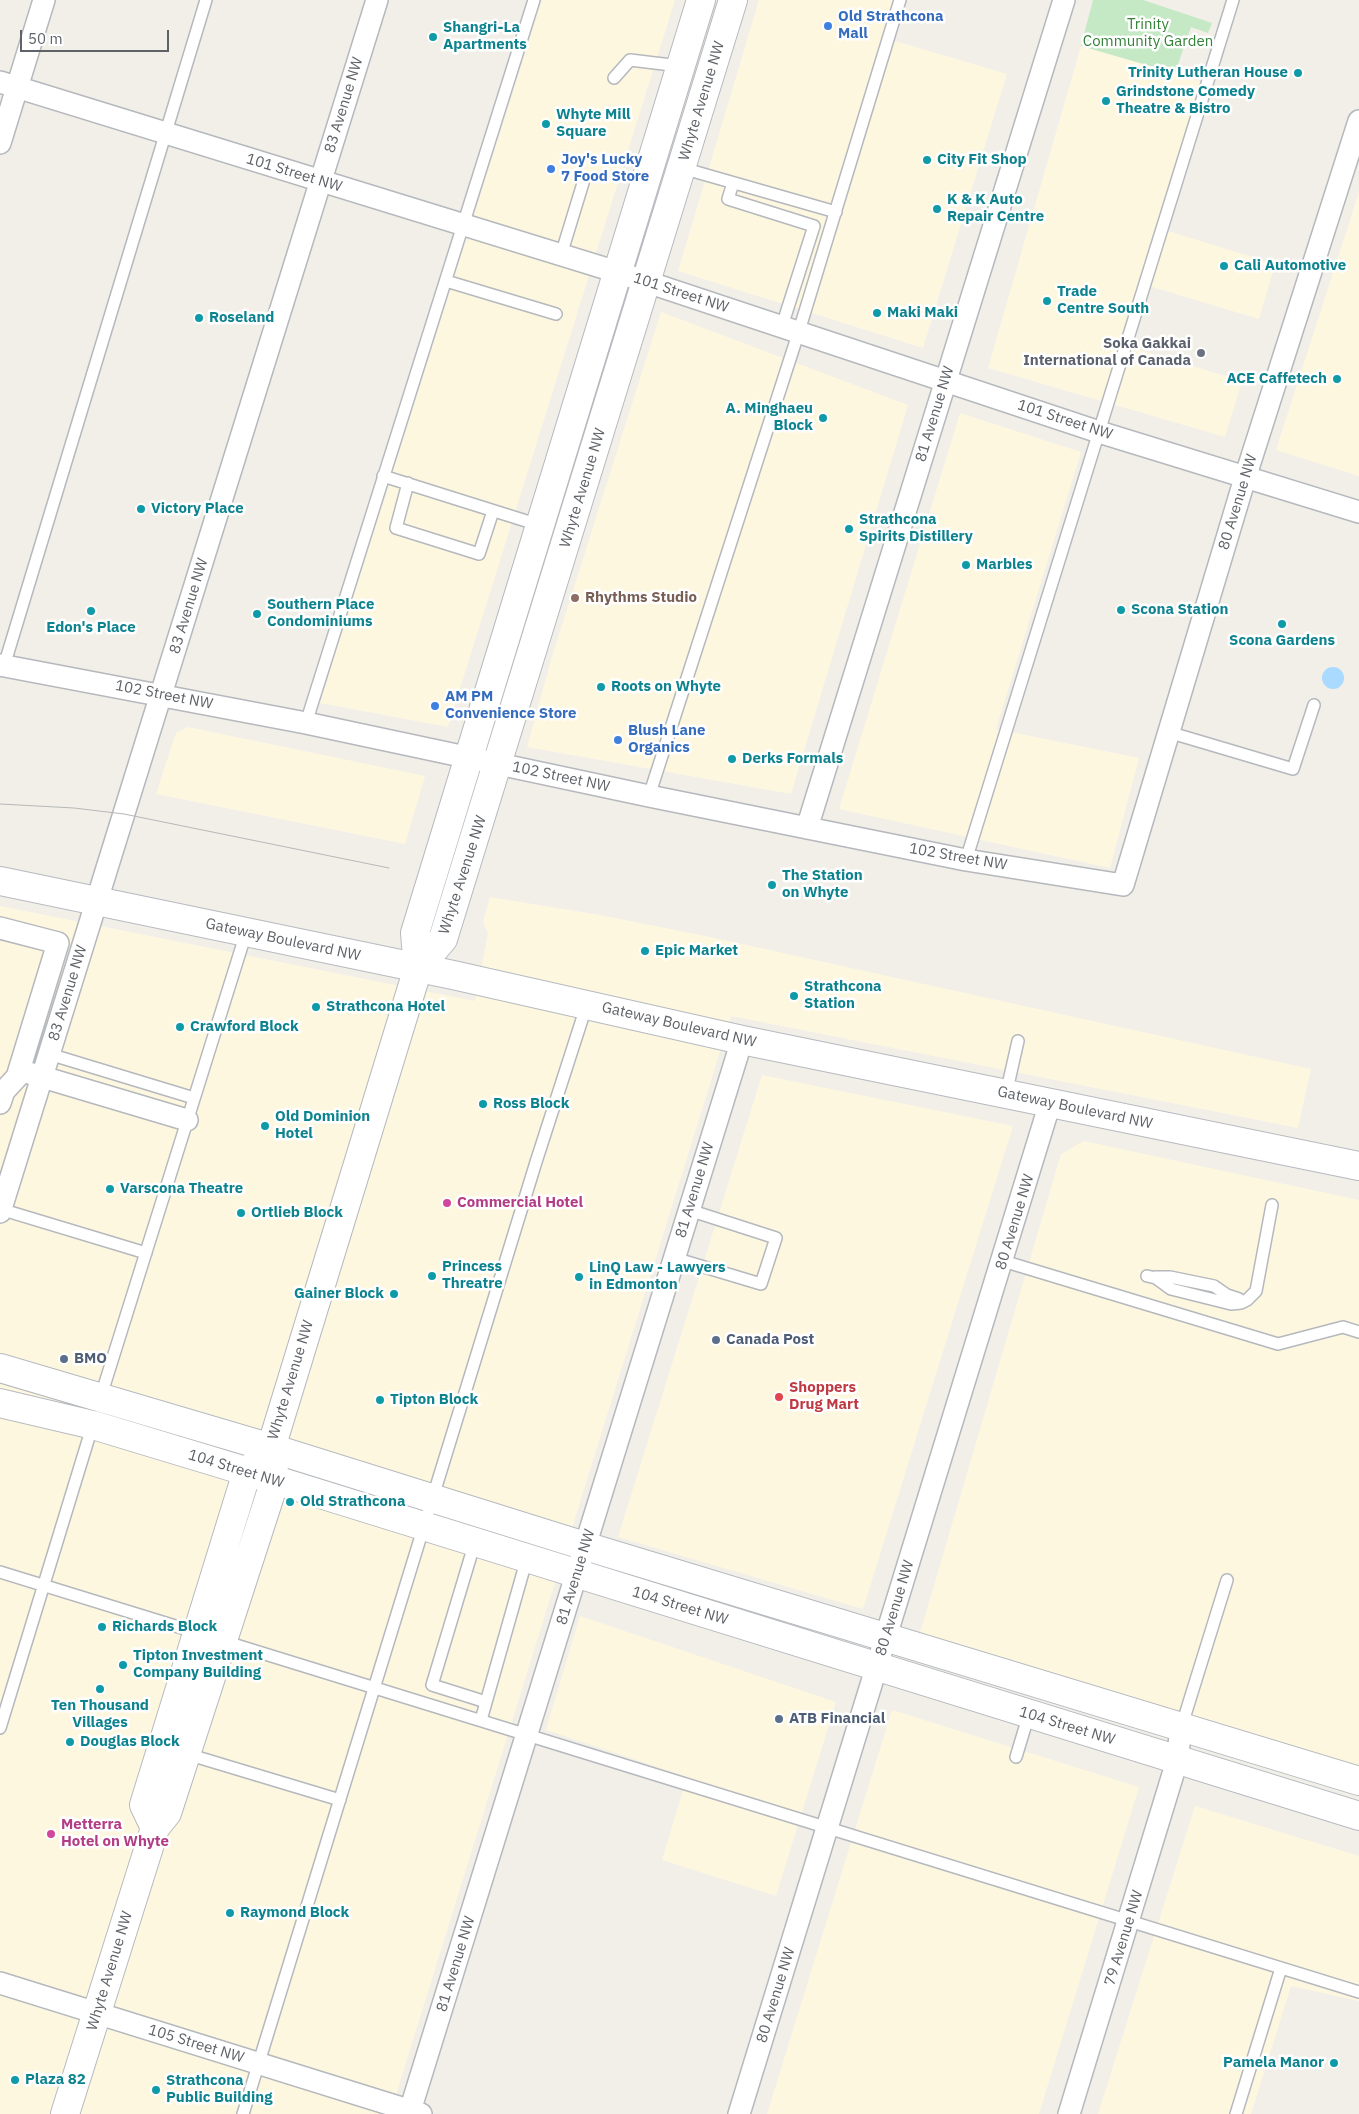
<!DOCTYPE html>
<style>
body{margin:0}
#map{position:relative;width:1359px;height:2114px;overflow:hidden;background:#f1efe8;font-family:"IBM Plex Sans",sans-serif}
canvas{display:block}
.scale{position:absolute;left:20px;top:30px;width:149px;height:22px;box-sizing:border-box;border:2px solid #5f6368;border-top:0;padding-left:6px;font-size:15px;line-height:18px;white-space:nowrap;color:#5f6368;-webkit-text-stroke:4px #fff;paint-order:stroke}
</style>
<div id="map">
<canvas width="1359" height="2114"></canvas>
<div class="scale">50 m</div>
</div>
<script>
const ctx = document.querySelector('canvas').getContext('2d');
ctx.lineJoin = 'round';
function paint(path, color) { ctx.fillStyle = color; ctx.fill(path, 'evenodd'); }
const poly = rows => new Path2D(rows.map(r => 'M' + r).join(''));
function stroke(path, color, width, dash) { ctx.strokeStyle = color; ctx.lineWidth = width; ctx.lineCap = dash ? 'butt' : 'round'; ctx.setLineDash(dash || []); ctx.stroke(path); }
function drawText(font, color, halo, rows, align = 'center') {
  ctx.font = font + ' "IBM Plex Sans",sans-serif'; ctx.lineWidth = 5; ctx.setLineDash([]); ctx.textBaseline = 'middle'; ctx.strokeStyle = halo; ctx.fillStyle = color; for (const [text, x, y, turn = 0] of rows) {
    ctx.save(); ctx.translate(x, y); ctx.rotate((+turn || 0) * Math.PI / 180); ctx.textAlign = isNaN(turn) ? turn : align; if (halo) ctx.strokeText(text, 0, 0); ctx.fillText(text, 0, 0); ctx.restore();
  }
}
paint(poly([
 [542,0,675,0,448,727,320,703],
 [759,0,899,0,888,39,1007,74,923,348,678,271],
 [1081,46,1213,85,1168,231,1275,264,1259,319,1149,286,1130,347,1242,381,1225,437,988,368],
 [1359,192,1359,476,1276,450],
 [661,312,908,405,791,794,527,747,551,660],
 [960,413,1081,452,996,729,1139,758,1110,868,839,809],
 [188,727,425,776,405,844,156,794,176,733],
 [490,897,600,915,710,937,1311,1069,1298,1128,731,1016,390,2114,0,2114,0,906,475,1001,488,933,483,922],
 [762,1075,1013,1126,863,1609,618,1537],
 [1084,1141,1359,1200,1359,1767,920,1633,1061,1154],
 [580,1616,836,1702,776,1896,662,1860,687,1777,546,1730],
 [892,1710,1139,1787,1039,2114,767,2114],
 [1195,1806,1359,1856,1359,2001,1291,1986,1251,2114,1098,2114]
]), '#fef7e0');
paint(poly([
 [1093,0,1143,0,1212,23,1208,33,1191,27,1175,73,1081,46]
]), '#c5e8c5');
paint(poly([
 '1322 678a11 11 0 1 1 22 0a11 11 0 1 1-22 0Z'
]), '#aadaff');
const lane = poly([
 [614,78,630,60,680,66],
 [682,168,836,212],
 [733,183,728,199,814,226,782,326],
 [561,255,583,183],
 [446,281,556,314],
 [383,476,539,525],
 [408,483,396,528,479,554,493,511],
 [4,666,206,0],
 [306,723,534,0],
 [1168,732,1293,769,1314,705],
 [649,796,799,331,900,0],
 [966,860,1233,0],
 [49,1054,194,1098],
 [1006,1094,1018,1041],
 [0,1209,146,1253],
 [674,1258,761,1284,776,1238,689,1210],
 [1003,1261,1278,1344,1343,1327,1359,1332],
 [1147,1276,1156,1278,1171,1289,1231,1304,1241,1303,1247,1300,1256,1291,1272,1205],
 [1155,1277,1170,1277,1214,1286,1227,1295,1239,1299],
 [100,1399,246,933],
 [475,1542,432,1685,486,1702],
 [0,1572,198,1633],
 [223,1641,1359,1992],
 [481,1720,527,1558],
 [0,1728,93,1424],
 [1181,1728,1227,1580],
 [187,1754,340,1800],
 [1016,1757,1029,1714],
 [243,2114,536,1162,587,1004],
 [1236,2114,1281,1968]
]);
const street = poly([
 [0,82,617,272,1099,432,1359,512],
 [0,143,44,0],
 [0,665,306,723,649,796,966,860,1123,885,1245,478,1359,121],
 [807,828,1064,0],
 [0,928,58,943,17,1077,4,1091,0,1103],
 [29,1073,187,1120],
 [0,1212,377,0],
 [0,1983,421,2114],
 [409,2114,742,1040],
 [739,2114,1050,1103],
 [1069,2114,1177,1761,1181,1728]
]);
const secondary = poly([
 [0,881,453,975,742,1040,1359,1166],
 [418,968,443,939,733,0],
 [0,1368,271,1448,585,1546,1359,1781],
 [0,1403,93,1425,275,1480,1359,1816],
 [155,1828,144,1805,247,1472,259,1460],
 [65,2114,155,1828,167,1813,275,1480,271,1448,418,968,415,933,701,0]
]);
stroke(lane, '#b5b8bc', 14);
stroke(street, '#b5b8bc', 24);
stroke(secondary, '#b6babf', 30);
stroke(lane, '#fff', 11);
stroke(street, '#fff', 21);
stroke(secondary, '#fff', 28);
stroke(poly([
 [0,804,74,808,124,814,389,868]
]), '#b6b7b8', 1);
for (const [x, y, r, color] of [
 [828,26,5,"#3f7fe0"],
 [433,37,5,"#0f9aa8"],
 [1298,73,5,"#0f9aa8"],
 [1106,101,5,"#0f9aa8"],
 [546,124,5,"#0f9aa8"],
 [927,160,5,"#0f9aa8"],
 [551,169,5,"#3f7fe0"],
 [937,209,5,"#0f9aa8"],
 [1224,266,5,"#0f9aa8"],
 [1047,301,5,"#0f9aa8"],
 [877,313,5,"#0f9aa8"],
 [199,318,5,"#0f9aa8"],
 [1201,353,5,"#6b7280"],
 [1337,379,5,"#0f9aa8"],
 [823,418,5,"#0f9aa8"],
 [141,509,5,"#0f9aa8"],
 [849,529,5,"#0f9aa8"],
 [966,565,5,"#0f9aa8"],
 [575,598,5,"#8d6e63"],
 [1121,610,5,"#0f9aa8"],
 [91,611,5,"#0f9aa8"],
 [257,614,5,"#0f9aa8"],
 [1282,624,5,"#0f9aa8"],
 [601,687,5,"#0f9aa8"],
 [435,706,5,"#3f7fe0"],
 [618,740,5,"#3f7fe0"],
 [732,759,5,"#0f9aa8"],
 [772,885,5,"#0f9aa8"],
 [645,951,5,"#0f9aa8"],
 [794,996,5,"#0f9aa8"],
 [316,1007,5,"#0f9aa8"],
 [180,1027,5,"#0f9aa8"],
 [483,1104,5,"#0f9aa8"],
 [265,1126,5,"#0f9aa8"],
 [110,1189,5,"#0f9aa8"],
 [447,1203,5,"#d1479c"],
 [241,1213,5,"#0f9aa8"],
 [432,1276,5,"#0f9aa8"],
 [579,1277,5,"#0f9aa8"],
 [394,1294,5,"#0f9aa8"],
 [716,1340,5,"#5c6f8a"],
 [64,1359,5,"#5c6f8a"],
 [779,1397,5,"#e0444e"],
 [380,1400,5,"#0f9aa8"],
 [290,1502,5,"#0f9aa8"],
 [102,1627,5,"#0f9aa8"],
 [123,1665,5,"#0f9aa8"],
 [100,1689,5,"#0f9aa8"],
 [779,1719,5,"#5c6f8a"],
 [70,1742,5,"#0f9aa8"],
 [51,1834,5,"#d1479c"],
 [230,1913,5,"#0f9aa8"],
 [1334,2063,5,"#0f9aa8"],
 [15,2080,5,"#0f9aa8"],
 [156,2090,5,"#0f9aa8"]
]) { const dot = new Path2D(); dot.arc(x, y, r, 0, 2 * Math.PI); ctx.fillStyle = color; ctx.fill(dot); stroke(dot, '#fff', 2); }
drawText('bold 15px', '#366cbe', '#fff', [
 ["Old Strathcona",838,17],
 ["Mall",838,34],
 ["Joy's Lucky",561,160],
 ["7 Food Store",561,177],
 ["AM PM",445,697],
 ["Convenience Store",445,714],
 ["Blush Lane",628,731],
 ["Organics",628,748]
], 'left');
drawText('15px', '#348238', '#fff', [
 ["Trinity",1148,25],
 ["Community Garden",1148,42]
]);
drawText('bold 15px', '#0d838f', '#fff', [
 ["Shangri-La",443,28],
 ["Apartments",443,45],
 ["Trinity Lutheran House",1288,73,"right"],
 ["Grindstone Comedy",1116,92],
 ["Theatre & Bistro",1116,109],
 ["Whyte Mill",556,115],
 ["Square",556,132],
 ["City Fit Shop",937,160],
 ["K & K Auto",947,200],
 ["Repair Centre",947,217],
 ["Cali Automotive",1234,266],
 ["Trade",1057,292],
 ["Centre South",1057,309],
 ["Maki Maki",887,313],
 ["Roseland",209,318],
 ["ACE Caffetech",1327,379,"right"],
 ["A. Minghaeu",813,409,"right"],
 ["Block",813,426,"right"],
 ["Victory Place",151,509],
 ["Strathcona",859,520],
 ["Spirits Distillery",859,537],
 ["Marbles",976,565],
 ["Southern Place",267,605],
 ["Condominiums",267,622],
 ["Scona Station",1131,610],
 ["Edon's Place",91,628,"center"],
 ["Scona Gardens",1282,641,"center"],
 ["Roots on Whyte",611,687],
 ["Derks Formals",742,759],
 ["The Station",782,876],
 ["on Whyte",782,893],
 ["Epic Market",655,951],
 ["Strathcona",804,987],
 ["Station",804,1004],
 ["Strathcona Hotel",326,1007],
 ["Crawford Block",190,1027],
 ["Ross Block",493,1104],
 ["Old Dominion",275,1117],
 ["Hotel",275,1134],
 ["Varscona Theatre",120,1189],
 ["Ortlieb Block",251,1213],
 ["Princess",442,1267],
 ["Threatre",442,1284],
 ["LinQ Law - Lawyers",589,1268],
 ["in Edmonton",589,1285],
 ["Gainer Block",384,1294,"right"],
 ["Tipton Block",390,1400],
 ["Old Strathcona",300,1502],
 ["Richards Block",112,1627],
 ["Tipton Investment",133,1656],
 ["Company Building",133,1673],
 ["Ten Thousand",100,1706,"center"],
 ["Villages",100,1723,"center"],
 ["Douglas Block",80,1742],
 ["Raymond Block",240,1913],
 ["Pamela Manor",1324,2063,"right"],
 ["Plaza 82",25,2080],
 ["Strathcona",166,2081],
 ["Public Building",166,2098]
], 'left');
drawText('15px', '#5f6368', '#fff', [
 ["Whyte Avenue NW",702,101,-73],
 ["83 Avenue NW",344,105,-73],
 ["101 Street NW",294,173,17],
 ["101 Street NW",681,293,18],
 ["81 Avenue NW",935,414,-73],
 ["101 Street NW",1065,420,18],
 ["Whyte Avenue NW",583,488,-73],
 ["80 Avenue NW",1238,502,-73],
 ["83 Avenue NW",189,606,-73],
 ["102 Street NW",164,695,11],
 ["102 Street NW",561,777,12],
 ["102 Street NW",958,857,10],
 ["Whyte Avenue NW",463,875,-72],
 ["Gateway Boulevard NW",283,940,12],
 ["83 Avenue NW",68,993,-73],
 ["Gateway Boulevard NW",679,1025,13],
 ["Gateway Boulevard NW",1075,1108,12],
 ["81 Avenue NW",695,1190,-73],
 ["80 Avenue NW",1015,1222,-73],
 ["Whyte Avenue NW",291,1380,-73],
 ["104 Street NW",236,1469,17],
 ["81 Avenue NW",576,1577,-73],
 ["104 Street NW",680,1606,17],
 ["80 Avenue NW",895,1608,-73],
 ["104 Street NW",1067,1726,17],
 ["79 Avenue NW",1124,1938,-73],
 ["81 Avenue NW",456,1964,-73],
 ["Whyte Avenue NW",110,1971,-73],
 ["80 Avenue NW",776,1995,-73],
 ["105 Street NW",196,2044,17]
]);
drawText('bold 15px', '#5b616d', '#fff', [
 ["Soka Gakkai",1191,344],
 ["International of Canada",1191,361]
], 'right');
drawText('bold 15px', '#785e54', '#fff', [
 ["Rhythms Studio",585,598]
], 'left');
drawText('bold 15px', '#b23c85', '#fff', [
 ["Commercial Hotel",457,1203],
 ["Metterra",61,1825],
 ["Hotel on Whyte",61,1842]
], 'left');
drawText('bold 15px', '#4e5e75', '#fff', [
 ["Canada Post",726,1340],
 ["BMO",74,1359],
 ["ATB Financial",789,1719]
], 'left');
drawText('bold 15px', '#be3a42', '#fff', [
 ["Shoppers",789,1388],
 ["Drug Mart",789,1405]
], 'left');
</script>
